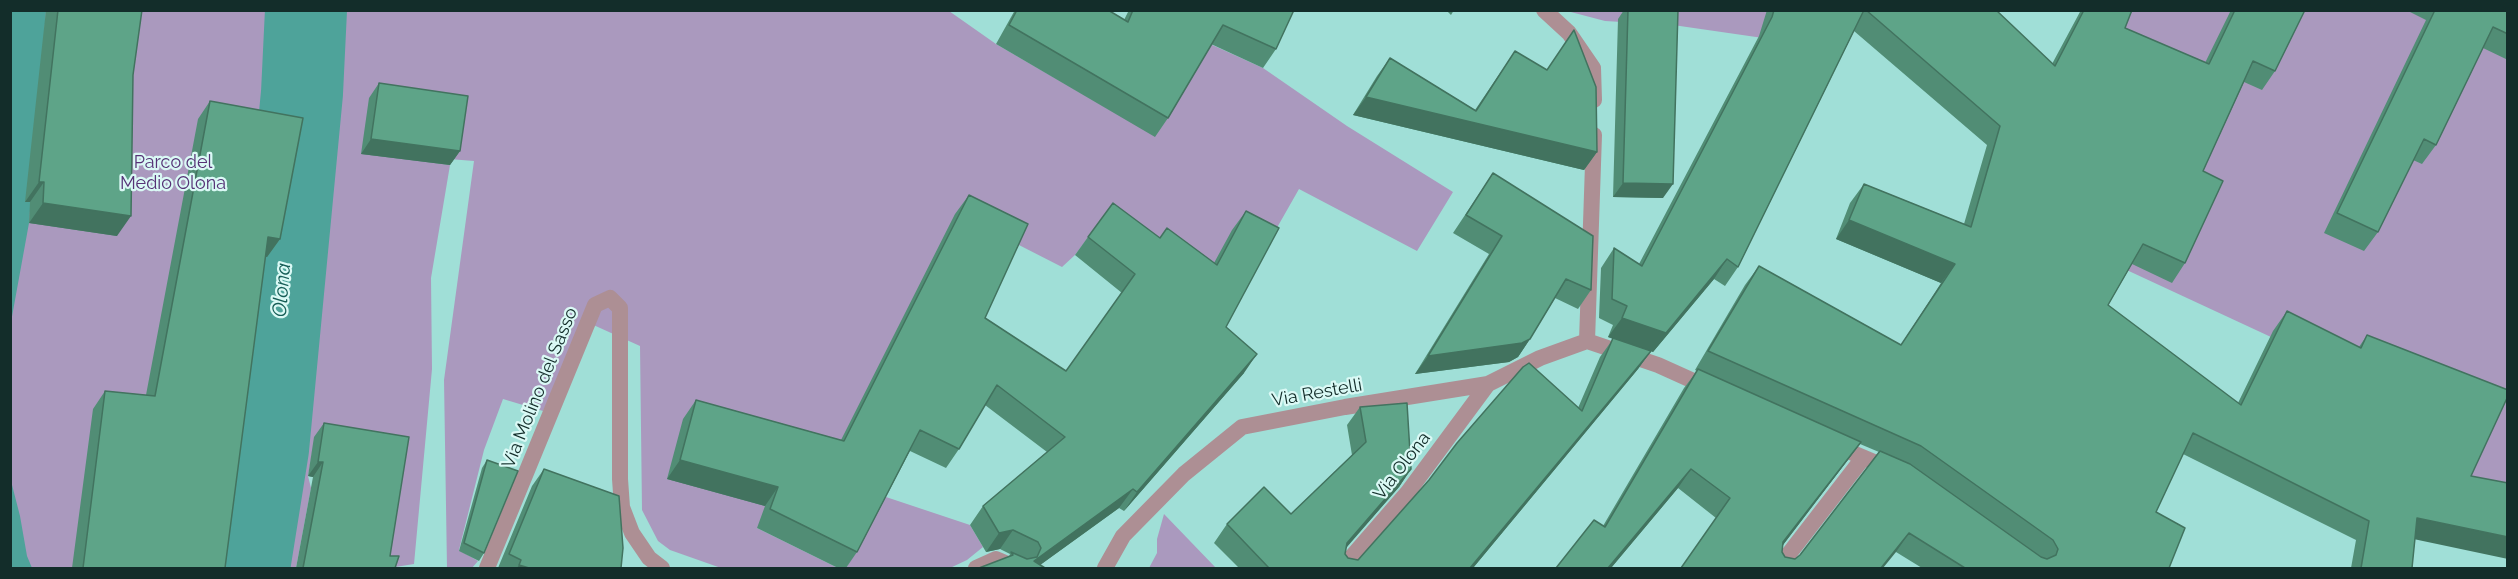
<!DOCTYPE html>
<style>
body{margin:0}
#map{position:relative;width:2518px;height:579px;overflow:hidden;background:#a0dfd7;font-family:Raleway,sans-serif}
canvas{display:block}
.frame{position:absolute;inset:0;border:12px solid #132d2a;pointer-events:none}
</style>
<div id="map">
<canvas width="2518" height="579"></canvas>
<div class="frame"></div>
</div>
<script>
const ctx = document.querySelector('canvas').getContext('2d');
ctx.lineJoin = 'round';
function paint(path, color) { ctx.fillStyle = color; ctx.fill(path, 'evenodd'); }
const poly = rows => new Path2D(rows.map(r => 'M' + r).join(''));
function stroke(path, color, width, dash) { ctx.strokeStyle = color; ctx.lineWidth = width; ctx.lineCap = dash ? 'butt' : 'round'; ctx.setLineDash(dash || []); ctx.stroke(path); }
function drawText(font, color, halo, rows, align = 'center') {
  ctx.font = font + ' Raleway,sans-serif'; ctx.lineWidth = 4.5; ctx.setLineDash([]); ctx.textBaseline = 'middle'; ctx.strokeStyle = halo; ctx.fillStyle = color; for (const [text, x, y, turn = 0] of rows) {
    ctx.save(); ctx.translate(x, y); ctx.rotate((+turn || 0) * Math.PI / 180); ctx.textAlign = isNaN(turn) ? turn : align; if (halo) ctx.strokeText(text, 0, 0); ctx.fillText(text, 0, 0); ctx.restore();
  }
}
paint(poly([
 [10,11,949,11,996,44,1155,136,1175,28,1263,68,1347,126,1453,192,1417,251,1299,189,1266,247,1203,284,1100,222,1075,255,1062,267,1015,243,822,478,757,528,838,568,721,568,670,550,658,541,642,510,640,346,589,323,543,411,503,399,484,450,459,550,478,561,472,568,447,568,444,380,474,161,362,152,450,165,431,278,432,369,414,564,389,568,315,437,308,476,311,488,296,568,11,568],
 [1567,11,1777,11,1763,38,1673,25,1605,21],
 [2112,11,2507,11,2507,505,2271,337,2034,227],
 [883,496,970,525,983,547,967,560,950,568,846,568],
 [1164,514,1216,568,1149,568,1157,553,1157,539]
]), '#aa99be');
paint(poly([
 [11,11,46,11,29,223,11,322],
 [11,481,20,516,27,556,32,568,11,568]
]), '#4ea39a');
stroke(poly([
 [249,568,268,449,302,93,306,10]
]), '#4ea39a', 82);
stroke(poly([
 [1544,10,1569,33,1593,68,1594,100],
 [1587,341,1658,365,1709,388],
 [1587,341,1594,135],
 [1834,445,1893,470],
 [487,568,595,305,610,298,620,308,620,479,622,507,632,533,649,558,662,568],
 [976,568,996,559,1017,568],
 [1105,568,1123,536,1184,474,1242,427,1345,407,1488,384,1540,358,1587,341],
 [1342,568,1408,492,1488,384],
 [1778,568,1863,458]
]), '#ad8f94', 16);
paint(poly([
 [46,10,142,10,133,75,117,236,29,223,30,202,25,202],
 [1015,10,1108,10,1124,20,1129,10,1294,10,1276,49,1263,68,1211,44,1168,118,1155,137,996,44],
 [1446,10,1454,10,1451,15],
 [1624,10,1678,10,1663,198,1613,197,1618,19],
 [1767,10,1996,10,2052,64,2081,10,2132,10,2125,28,2205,63,2231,10,2305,10,2275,71,2262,90,2244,82,2203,171,2185,263,2172,283,2132,264,2108,305,2238,403,2273,331,2287,311,2359,347,2367,335,2415,539,2412,568,2351,568,2356,540,2183,454,2156,512,2169,568,1922,568,1896,552,1681,568,1716,518,1678,488,1611,568,1556,568,1603,526,1684,388,1697,371,1695,370,1745,285,1759,266,1901,345,1941,283,1836,239,1850,203,1864,184,1964,224,1987,145,1854,31,1738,267,1725,286,1714,279,1653,352,1651,351,1638,369,1473,568,1239,568,1214,543,1227,524,1291,514,1352,455,1347,425,1360,407,1411,469,1399,487,1346,547,1345,554,1348,558,1358,560,1578,408,1600,357,1613,339,1608,337,1613,325,1599,318,1601,268,1614,248,1639,264,1759,36],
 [1860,444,1879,452,1800,555,1795,559,1785,557,1782,552,1783,545,1847,461],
 [2406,10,2508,10,2508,60,2483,48,2436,145,2422,164,2413,160,2378,232,2364,251,2324,233,2426,20],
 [1515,51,1597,152,1584,170,1353,115,1377,76,1390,58,1475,110],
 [379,83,460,151,450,165,361,154,369,98],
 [210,101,280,239,267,257,265,257,225,568,72,568,93,409,105,391,146,395,198,119],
 [1493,173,1591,290,1578,309,1555,298,1530,339,1518,357,1509,362,1415,374,1489,254,1453,233],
 [969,195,985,318,1066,371,1122,293,1075,255,1088,237,1160,238,1214,263,1232,230,1246,211,1226,327,1244,373,1124,511,1119,508,1040,565,1009,557,1010,554,1000,549,986,552,970,525,983,506,1047,452,985,405,959,449,946,468,910,451,857,552,846,568,838,568,757,528,765,506,667,479,683,419,696,400,841,440,955,214],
 [324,423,390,556,395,568,296,568,313,477,308,476,314,437],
 [487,460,484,553,479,561,459,551,482,468],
 [544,469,621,568,498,568,532,486]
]), '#518d75');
paint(poly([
 [1366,97,1597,152,1584,170,1353,115],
 [371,139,460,151,450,165,361,154],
 [39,182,44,182,30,202,25,202],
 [1623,183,1673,184,1663,198,1613,197],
 [43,203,131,216,117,236,29,223],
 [1849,220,1955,264,1941,283,1836,239],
 [268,237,280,239,267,257,255,255],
 [1727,259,1714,279,1653,352,1651,351,1638,369,1473,568,1470,568,1651,351,1608,337,1622,318],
 [1530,339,1518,357,1509,362,1415,374,1428,356],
 [1257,354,1244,373,1124,511,1137,492],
 [1861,442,1847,461,1770,562,1783,542],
 [680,460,778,487,765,506,667,479],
 [318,462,323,462,313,477,308,476],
 [1411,469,1399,487,1334,562,1347,543],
 [1691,469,1678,488,1611,568,1608,568],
 [1133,489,1119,508,1036,568,1034,561],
 [2417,518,2508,537,2508,559,2404,537],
 [1013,530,1000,549,986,552,999,533],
 [1909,533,1896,552,1883,568,1881,568],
 [519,565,529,568,517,568]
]), '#42735f');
const building = poly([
 [58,10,142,10,133,75,131,216,43,203,44,182,39,182,58,10],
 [1017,10,1108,10,1128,22,1133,10,1294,10,1276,49,1223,25,1168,118,1009,25,1017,10],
 [1628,10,1678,10,1673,184,1623,183,1628,10],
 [1774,10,1864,10,1738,267,1727,259,1666,333,1622,318,1627,306,1612,299,1614,248,1642,266,1772,17,1774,10],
 [1866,10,1996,10,2055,66,2084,10,2132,10,2125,28,2209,64,2235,10,2305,10,2275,71,2253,61,2203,171,2223,181,2185,263,2143,244,2108,305,2241,405,2287,311,2361,348,2367,335,2508,390,2508,396,2471,476,2508,483,2508,537,2417,518,2412,568,2361,568,2369,521,2193,433,2156,512,2185,528,2169,568,1965,568,1909,533,1881,568,1681,568,1730,498,1691,469,1608,568,1556,568,1594,520,1605,527,1698,369,1861,442,1783,542,1782,552,1785,557,1795,559,1800,555,1880,451,1910,464,2041,557,2047,559,2056,555,2058,549,2053,540,1921,446,1708,351,1759,266,1901,345,1955,264,1849,220,1864,184,1971,227,2000,126,1866,10],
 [2435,10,2508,10,2508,34,2493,27,2436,145,2424,139,2378,232,2337,213,2435,10],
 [1574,30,1596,87,1597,152,1366,97,1390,58,1476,111,1515,51,1547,70,1574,30],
 [379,83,468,96,460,151,371,139,379,83],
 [210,101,303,118,280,239,268,237,225,568,83,568,105,391,155,396,210,101],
 [1493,173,1593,236,1591,290,1566,279,1530,339,1522,343,1428,356,1502,236,1466,215,1493,173],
 [969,195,1028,224,985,318,1066,371,1135,274,1088,237,1113,203,1160,238,1167,228,1217,265,1246,211,1279,228,1226,327,1257,354,1137,492,1133,489,1034,561,1045,568,979,568,1013,555,1011,552,1027,559,1037,557,1041,548,1038,542,1013,530,999,533,983,506,1065,437,997,385,959,449,920,430,857,552,770,509,778,487,680,460,696,400,844,441,969,195],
 [1613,338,1651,351,1470,568,1269,568,1227,524,1264,487,1291,514,1366,442,1360,407,1407,403,1411,469,1347,543,1345,554,1348,558,1358,560,1429,480,1457,443,1523,367,1529,363,1582,411,1613,338],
 [324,423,409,437,390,556,399,556,395,568,303,568,323,462,318,462,324,423],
 [487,460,518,471,484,553,464,543,487,460],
 [544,469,619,496,623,548,621,568,529,568,519,565,521,560,509,554,544,469]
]);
paint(building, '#5ea488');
stroke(building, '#42735f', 1.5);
drawText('18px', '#563276', '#daf9f5', [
 ["Parco del",173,163],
 ["Medio Olona",173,184]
]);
drawText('18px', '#132d2a', '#daf9f5', [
 ["Via Molino del Sasso",540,388,-68],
 ["Via Restelli",1317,393,-10],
 ["Via Olona",1402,466,-52]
]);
drawText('italic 20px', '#165d56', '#daf9f5', [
 ["Olona",282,290,-85]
]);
</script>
